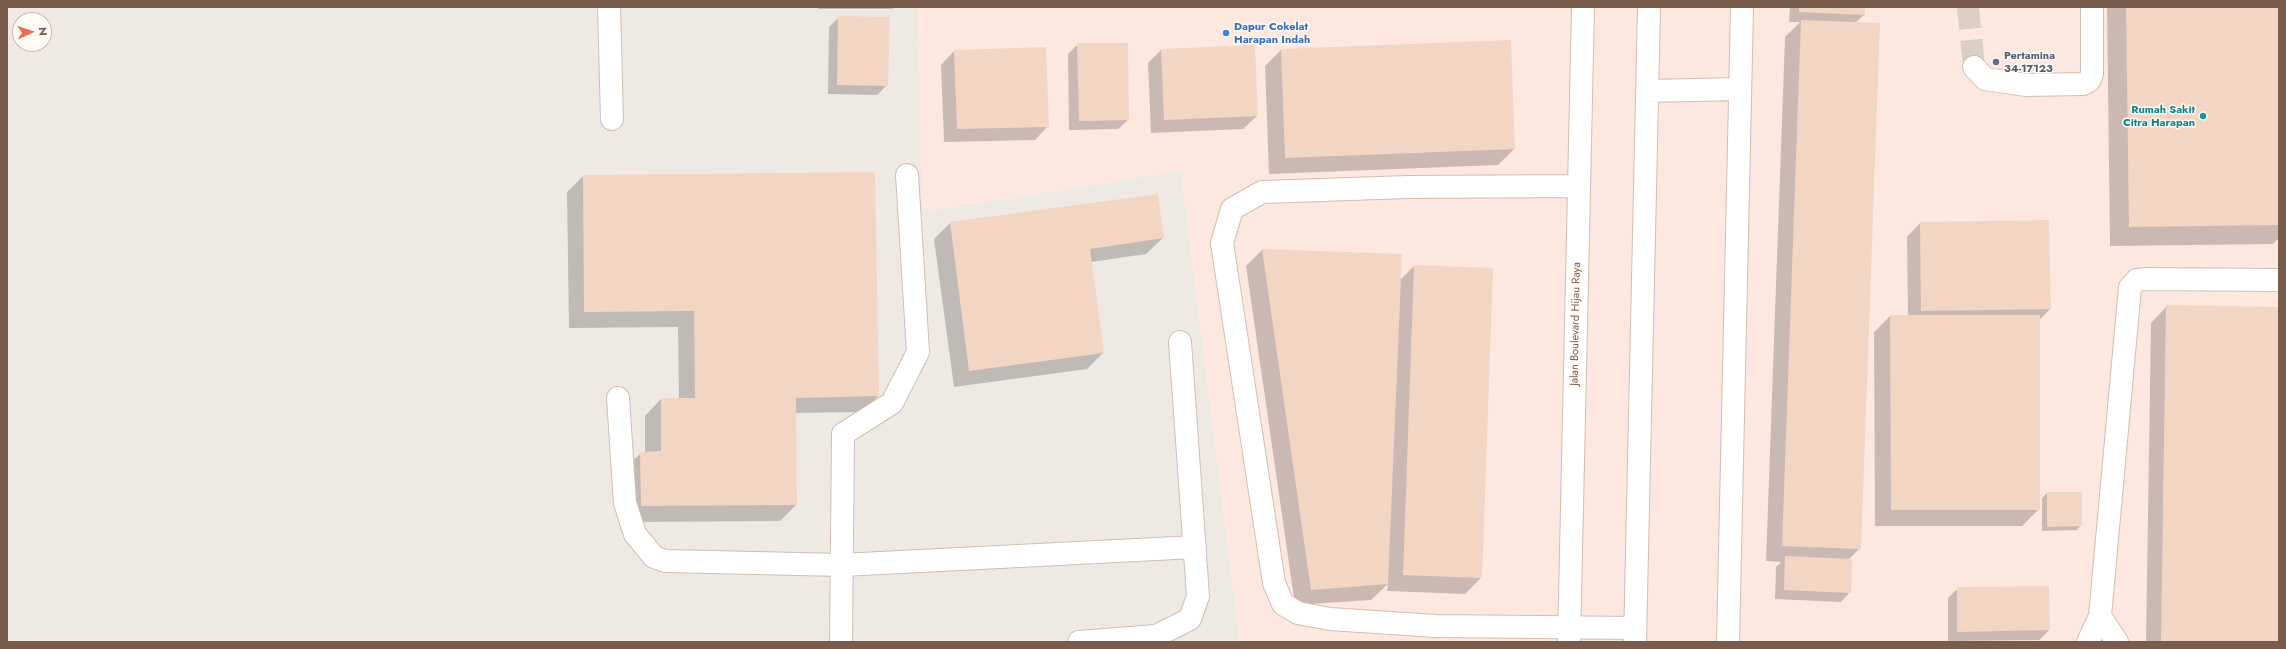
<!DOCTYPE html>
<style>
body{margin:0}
#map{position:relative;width:2286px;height:649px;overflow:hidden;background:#fdf6ec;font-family:Jost,sans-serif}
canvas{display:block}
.frame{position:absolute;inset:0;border:8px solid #7a5c4d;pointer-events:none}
.north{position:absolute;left:12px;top:12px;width:40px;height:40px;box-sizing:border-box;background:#fffaf3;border:1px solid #cabbb1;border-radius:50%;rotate:87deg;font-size:11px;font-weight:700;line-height:16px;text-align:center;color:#7a5c4d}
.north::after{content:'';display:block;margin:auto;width:14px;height:18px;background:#e76f51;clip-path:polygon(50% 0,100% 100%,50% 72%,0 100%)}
</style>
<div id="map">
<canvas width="2286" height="649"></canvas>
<div class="frame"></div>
<div class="north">N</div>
</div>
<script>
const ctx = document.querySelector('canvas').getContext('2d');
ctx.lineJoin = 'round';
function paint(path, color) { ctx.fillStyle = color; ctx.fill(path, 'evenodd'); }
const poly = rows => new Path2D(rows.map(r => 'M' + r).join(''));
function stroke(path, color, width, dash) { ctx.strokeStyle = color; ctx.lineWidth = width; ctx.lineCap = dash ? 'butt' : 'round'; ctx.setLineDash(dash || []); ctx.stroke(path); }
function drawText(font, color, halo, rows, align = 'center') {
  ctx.font = font + ' Jost,sans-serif'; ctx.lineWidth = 3; ctx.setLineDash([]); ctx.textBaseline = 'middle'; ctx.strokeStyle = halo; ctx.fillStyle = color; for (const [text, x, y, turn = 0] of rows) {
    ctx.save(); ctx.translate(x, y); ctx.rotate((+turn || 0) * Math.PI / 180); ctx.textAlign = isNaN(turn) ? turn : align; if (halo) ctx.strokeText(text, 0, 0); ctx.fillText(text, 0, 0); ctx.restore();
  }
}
paint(poly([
 [918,7,2279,7,2279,642,1240,642,1181,171,923,212]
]), '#fde8e0');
paint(poly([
 [7,7,918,7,923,212,1181,171,1240,642,7,642],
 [20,20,44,20,44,44,20,44]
]), '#efe9e4');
paint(poly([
 [818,7,895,7,892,9,818,9],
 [1790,7,1864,7,1864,15,1855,23,1860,548,1848,560,1850,592,1841,602,1775,599,1776,567,1781,562,1766,561,1785,37,1800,22,1789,22],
 [2107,7,2279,7,2279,238,2273,244,2110,246],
 [839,17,887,85,877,95,828,94,829,27],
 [1510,41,1514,149,1498,165,1269,174,1265,66,1281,50],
 [1078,44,1128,120,1118,129,1069,130,1068,54],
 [1254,46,1257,116,1243,129,1151,133,1148,63,1161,50],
 [954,51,1048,126,1035,140,944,142,941,65],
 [583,176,878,396,862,412,795,413,796,505,780,521,625,522,624,469,641,453,645,453,645,416,661,399,679,399,678,327,569,328,567,192],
 [950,223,1163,238,1146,254,1091,262,1103,353,1087,369,954,387,934,239],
 [1920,223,2050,309,2039,320,2039,509,2022,526,1875,526,1874,332,1890,316,1908,316,1907,237],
 [1262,250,1399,281,1414,266,1481,578,1465,594,1387,591,1388,584,1371,600,1295,605,1246,266],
 [2167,306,2279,308,2279,642,2146,642,2151,323],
 [2047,493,2081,493,2081,525,2077,530,2042,531,2042,498],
 [2048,587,2049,630,2039,640,1948,641,1948,598,1958,588]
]), '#0003');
paint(poly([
 [1799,7,1865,7,1865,15,1799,12],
 [2126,7,2279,7,2279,225,2129,227],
 [838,16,890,17,888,86,837,85],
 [1801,20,1880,23,1861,549,1782,546],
 [1511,40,1515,149,1285,158,1281,49],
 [1077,43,1128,43,1129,120,1079,121],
 [1255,45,1258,116,1164,120,1161,49],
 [1046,47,1049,127,957,129,954,50],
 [875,172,879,396,796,398,797,505,641,506,640,452,661,451,661,398,695,398,694,311,584,312,583,175],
 [1158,194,1164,238,1090,249,1104,353,969,371,950,222],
 [2049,220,2051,309,1921,311,1920,222],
 [1262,249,1402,254,1388,584,1311,590],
 [1414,265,1493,268,1482,578,1403,575],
 [2166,305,2279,307,2279,642,2161,642],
 [1890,315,2040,315,2040,510,1891,510],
 [2047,492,2082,492,2082,526,2047,527],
 [1785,556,1852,559,1851,593,1784,590],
 [2049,586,2050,630,1957,632,1957,587]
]), '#f3d5c3');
stroke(poly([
 [1968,7,1974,67]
]), '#dcd0c4', 22, [22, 11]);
const minor = poly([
 [609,7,612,119],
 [1974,67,1985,79,2026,85,2083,84,2089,81,2092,74,2092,7],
 [1647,91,1740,89],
 [1579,186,1408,187,1262,192,1232,209,1222,243,1274,583,1283,604,1298,613,1330,619,1436,626,1635,628],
 [618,398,625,503,635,534,654,557,665,561,842,565,1195,547],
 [2100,616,2117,642],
 [841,642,843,434,892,403,918,352,907,175],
 [1079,642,1156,636,1190,619,1198,596,1180,342],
 [1569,642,1583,7],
 [1635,642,1649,7],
 [1728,642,1742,7],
 [2088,642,2100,616,2130,287,2137,280,2145,279,2279,280]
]);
stroke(minor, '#d1beb0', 24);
stroke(minor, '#fff', 22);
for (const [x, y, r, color] of [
 [1226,33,4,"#3f7fe0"],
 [1996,62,4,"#5c6f8a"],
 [2203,116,4,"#0f9aa8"]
]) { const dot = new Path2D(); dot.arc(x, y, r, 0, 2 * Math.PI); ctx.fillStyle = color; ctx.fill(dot); stroke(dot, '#fffaf3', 1.5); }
drawText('bold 11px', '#366cbe', '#fffaf3', [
 ["Dapur Cokelat",1234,27],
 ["Harapan Indah",1234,40]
], 'left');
drawText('bold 11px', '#4e5e75', '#fffaf3', [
 ["Pertamina",2004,56],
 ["34-17123",2004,69]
], 'left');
drawText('bold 11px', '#0d838f', '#fffaf3', [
 ["Rumah Sakit",2195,110],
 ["Citra Harapan",2195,123]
], 'right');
drawText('11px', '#7a5c4d', '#fffaf3', [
 ["Jalan Boulevard Hijau Raya",1576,324,-89]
]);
</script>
